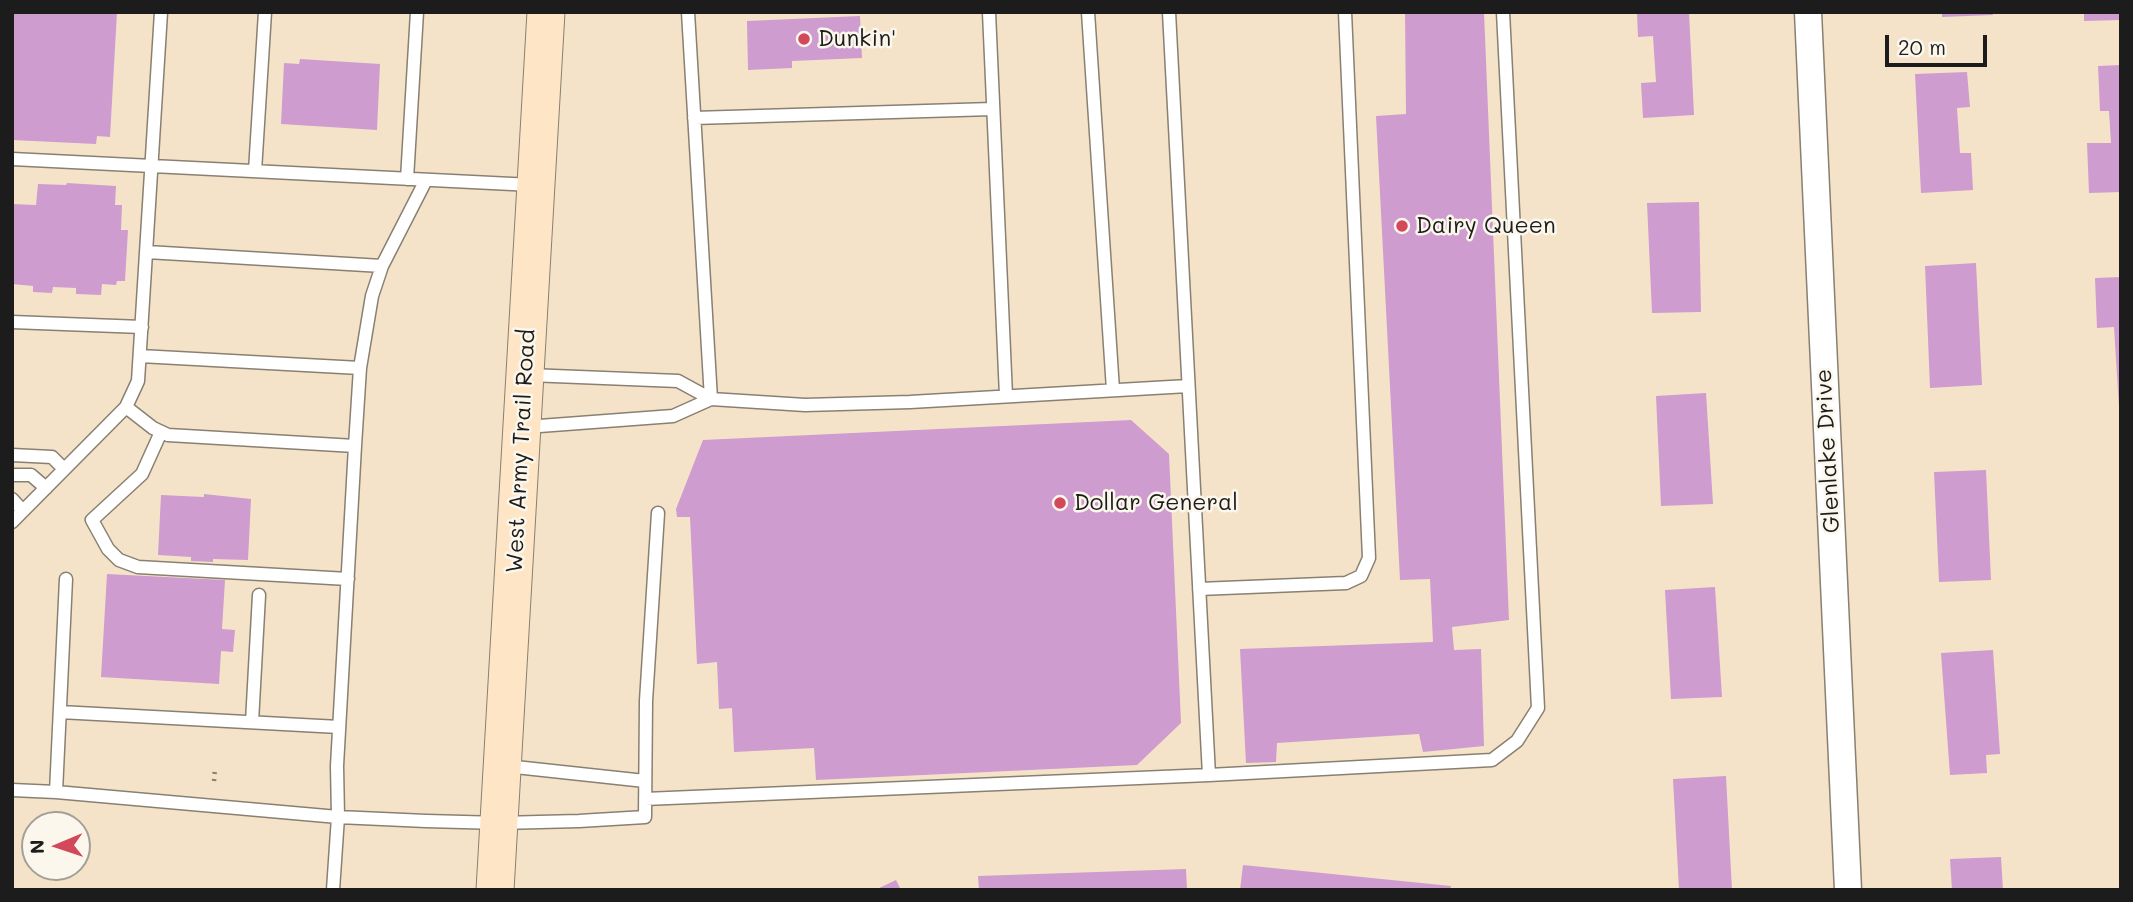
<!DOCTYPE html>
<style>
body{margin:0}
#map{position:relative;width:2133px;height:902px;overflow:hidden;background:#f5e3c9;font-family:Mali,sans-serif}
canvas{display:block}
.frame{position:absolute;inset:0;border:14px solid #1c1c1c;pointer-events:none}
.north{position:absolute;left:21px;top:811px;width:70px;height:70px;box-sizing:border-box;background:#fbf7ec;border:2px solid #a29f99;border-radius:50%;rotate:268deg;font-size:19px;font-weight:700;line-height:28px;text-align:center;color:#1c1c1c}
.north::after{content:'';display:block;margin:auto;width:24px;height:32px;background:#d1495b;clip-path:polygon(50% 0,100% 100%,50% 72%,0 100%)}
.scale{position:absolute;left:1885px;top:35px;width:102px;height:32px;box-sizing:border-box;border:4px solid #1c1c1c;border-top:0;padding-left:9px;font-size:21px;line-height:24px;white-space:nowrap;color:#1c1c1c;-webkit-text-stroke:5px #fbf7ec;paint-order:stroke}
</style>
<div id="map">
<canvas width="2133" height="902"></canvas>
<div class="frame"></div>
<div class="north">N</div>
<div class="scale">20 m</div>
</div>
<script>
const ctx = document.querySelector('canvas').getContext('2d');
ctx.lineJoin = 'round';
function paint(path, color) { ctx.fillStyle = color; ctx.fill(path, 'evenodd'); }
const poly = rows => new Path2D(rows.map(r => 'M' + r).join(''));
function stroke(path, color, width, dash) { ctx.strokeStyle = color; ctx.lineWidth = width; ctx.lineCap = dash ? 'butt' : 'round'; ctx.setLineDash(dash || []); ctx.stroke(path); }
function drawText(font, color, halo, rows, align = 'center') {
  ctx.font = font + ' Mali,sans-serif'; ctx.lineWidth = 5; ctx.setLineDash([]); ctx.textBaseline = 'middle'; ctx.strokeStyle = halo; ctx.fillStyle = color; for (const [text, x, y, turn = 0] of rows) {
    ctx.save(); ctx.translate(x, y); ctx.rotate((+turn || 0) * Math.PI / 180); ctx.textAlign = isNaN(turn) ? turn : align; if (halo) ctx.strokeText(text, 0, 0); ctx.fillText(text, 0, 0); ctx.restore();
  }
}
paint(poly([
 [12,12,117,12,110,137,97,136,96,144,12,140],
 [1405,12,1484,12,1509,620,1452,627,1454,650,1481,649,1484,746,1423,752,1419,734,1277,743,1276,762,1246,763,1240,649,1433,642,1430,579,1400,580,1376,116,1406,114],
 [1637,12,1689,12,1694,115,1643,118,1641,83,1656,82,1653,36,1638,37],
 [1942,12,1992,12,1993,15,1942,17],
 [2084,12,2121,12,2121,20,2084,21],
 [860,16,862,58,792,61,792,68,748,70,747,21],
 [300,59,380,64,377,130,281,124,284,63,299,64],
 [2121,65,2121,192,2089,193,2087,143,2111,143,2109,111,2100,111,2098,66],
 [1967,72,1970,107,1957,108,1960,153,1971,153,1973,190,1921,193,1915,74],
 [67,183,116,186,115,205,122,205,121,230,128,230,125,281,117,281,116,285,102,284,101,295,76,294,76,288,53,287,52,293,33,292,33,286,12,284,12,204,36,205,38,184,66,185],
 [1699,202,1701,312,1652,313,1647,203],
 [1976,263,1982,385,1930,388,1925,266],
 [2121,277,2121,407,2119,407,2114,327,2097,328,2095,278],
 [1706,393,1713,504,1661,506,1656,396],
 [1131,420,1169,454,1181,723,1137,765,816,780,814,748,734,752,732,708,719,709,717,662,697,664,690,517,677,517,676,509,703,440],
 [1986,470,1991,580,1939,582,1934,472],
 [204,494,251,499,248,560,213,559,213,562,191,561,191,557,158,555,161,495,204,497],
 [107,574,225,580,222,629,235,630,233,652,221,651,219,684,101,677],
 [1715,587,1722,697,1671,699,1665,590],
 [1993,650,2000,754,1986,755,1987,773,1950,775,1941,653],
 [1726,776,1732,890,1679,890,1673,779],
 [2001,857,2003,890,1952,890,1950,859],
 [1243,865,1451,886,1450,890,1240,890],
 [1186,869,1187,890,979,890,978,876],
 [896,880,901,890,875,890]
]), '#ce9ccf');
const service = poly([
 [688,12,711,399],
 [989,12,1006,396],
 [1088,12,1113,390],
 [1169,12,1209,775],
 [694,118,992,109],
 [12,159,532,185],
 [255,171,265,12],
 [407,179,417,12],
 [147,252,382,266],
 [12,322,142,327],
 [140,356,360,368],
 [529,375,678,381,711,399,805,405,910,402,1188,386],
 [126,407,153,428,168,435,355,446,337,766,338,817,333,890],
 [526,427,673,416,711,399],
 [161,432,142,474,92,520,108,549,119,560,138,567,348,579],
 [355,446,360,368,372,296,382,266,426,180],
 [12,455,52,457,64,469],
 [12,475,31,475,46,488],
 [12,499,23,511],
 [12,522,126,407,138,381,161,12],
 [1199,589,1346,583,1361,576,1369,558,1345,12],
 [60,712,339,727],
 [252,722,259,595],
 [506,766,645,781],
 [12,790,56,792,338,817,426,821,500,823,579,821,645,817,646,701,658,513],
 [56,792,66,579],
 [645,799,1209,775,1492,760,1517,741,1538,708,1503,12]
]);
const minor = poly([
 [1808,12,1848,890]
]);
const secondary = poly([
 [495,890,546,12]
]);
stroke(service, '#888072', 15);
stroke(minor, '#888072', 29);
stroke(secondary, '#888072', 39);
stroke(poly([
 [214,781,215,768]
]), '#888072', 4.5, [2, 5]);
stroke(service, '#fff', 12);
stroke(minor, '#fff', 26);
stroke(secondary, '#fee5c5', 37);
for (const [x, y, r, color] of [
 [804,39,7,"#d1495b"],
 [1402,226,7,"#d1495b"],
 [1060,503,7,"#d1495b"]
]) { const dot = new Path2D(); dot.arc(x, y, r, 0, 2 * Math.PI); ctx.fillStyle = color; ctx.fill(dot); stroke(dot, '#fbf7ec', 2.5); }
drawText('23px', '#1c1c1c', '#fbf7ec', [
 ["Dunkin'",818,39],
 ["Dairy Queen",1416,226],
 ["Dollar General",1074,503]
], 'left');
drawText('23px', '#1c1c1c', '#fbf7ec', [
 ["West Army Trail Road",521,451,-87],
 ["Glenlake Drive",1828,451,-93]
]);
</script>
